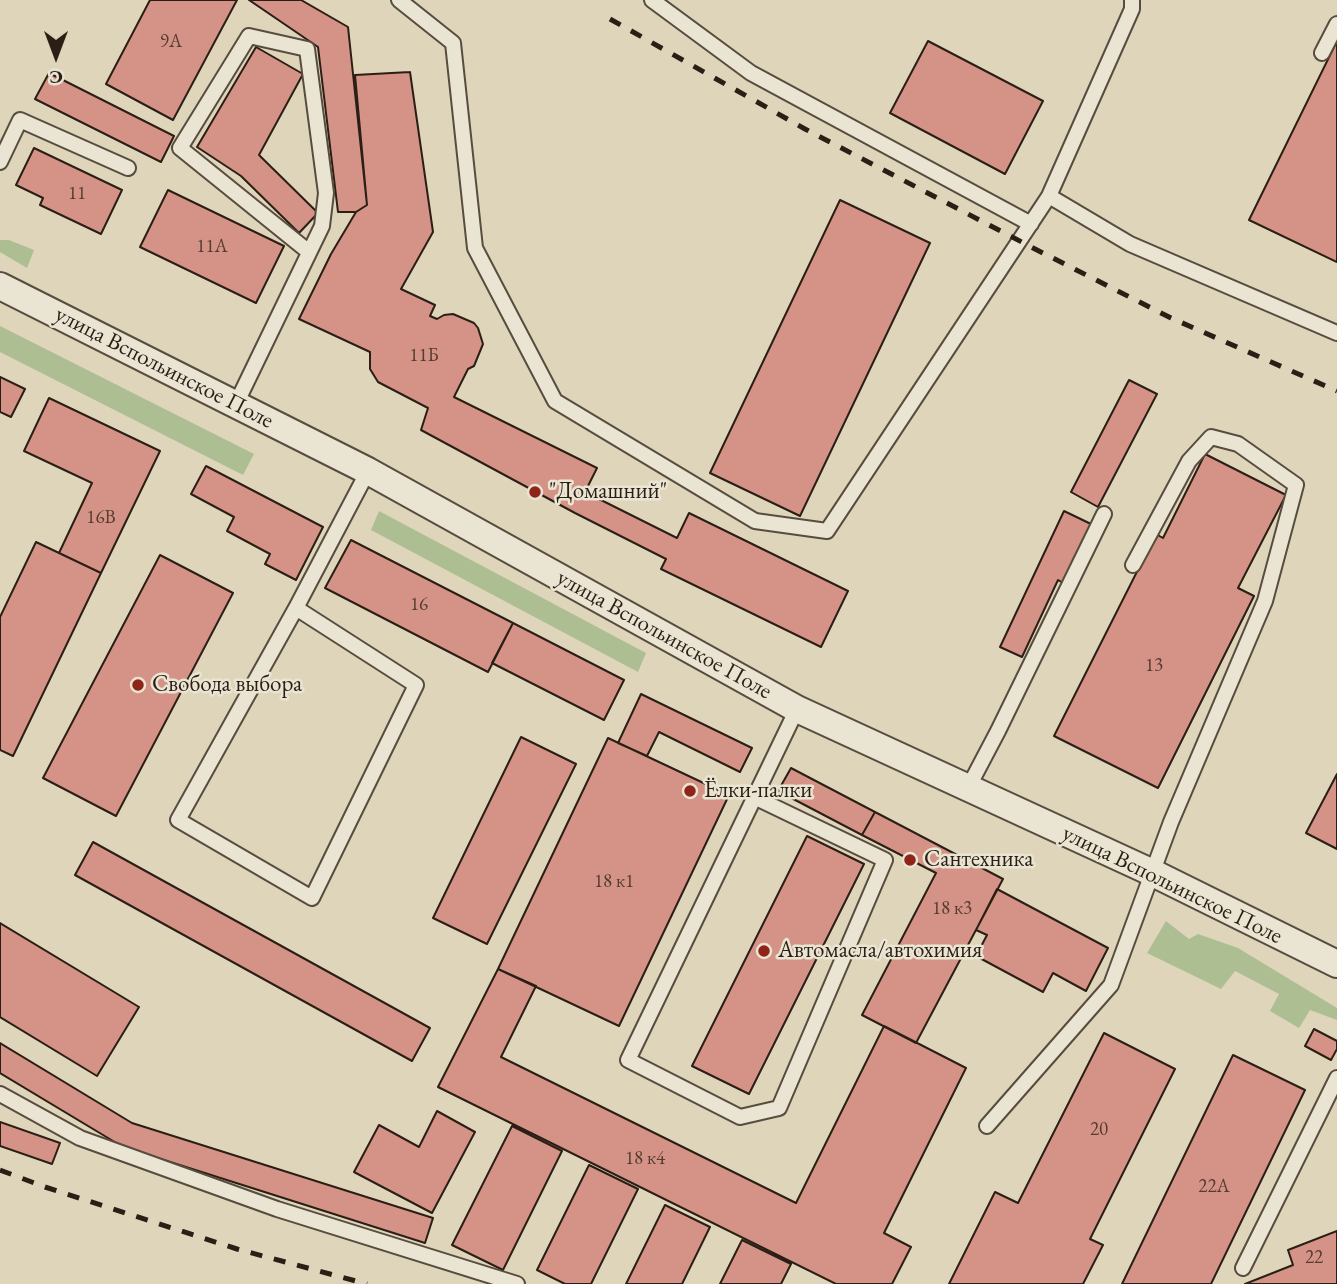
<!DOCTYPE html>
<meta charset="utf-8">
<style>
body{margin:0}
#map{position:relative;width:1337px;height:1284px;overflow:hidden;background:#dfd5bb;font-family:"EB Garamond",serif}
canvas{display:block}
.north{position:absolute;left:21px;top:21px;width:70px;height:70px;-webkit-text-stroke:5px #eae4d3;paint-order:stroke;rotate:180deg;font-size:19px;font-weight:700;line-height:28px;text-align:center;color:#2b1f15}
.north::after{content:'';display:block;margin:auto;width:24px;height:32px;background:#2b1f15;clip-path:polygon(50% 0,100% 100%,50% 72%,0 100%)}
</style>
<div id="map">
<canvas width="1337" height="1284"></canvas>
<div class="north">С</div>
</div>
<script>
const ctx = document.querySelector('canvas').getContext('2d');
ctx.lineJoin = 'round';
function paint(path, color) { ctx.fillStyle = color; ctx.fill(path, 'evenodd'); }
const poly = rows => new Path2D(rows.map(r => 'M' + r).join(''));
function stroke(path, color, width, dash) { ctx.strokeStyle = color; ctx.lineWidth = width; ctx.lineCap = dash ? 'butt' : 'round'; ctx.setLineDash(dash || []); ctx.stroke(path); }
function drawText(font, color, halo, rows, align = 'center') {
  ctx.font = font + ' "EB Garamond",serif'; ctx.lineWidth = 5; ctx.setLineDash([]); ctx.textBaseline = 'middle'; ctx.strokeStyle = halo; ctx.fillStyle = color; for (const [text, x, y, turn = 0] of rows) {
    ctx.save(); ctx.translate(x, y); ctx.rotate((+turn || 0) * Math.PI / 180); ctx.textAlign = isNaN(turn) ? turn : align; if (halo) ctx.strokeText(text, 0, 0); ctx.fillText(text, 0, 0); ctx.restore();
  }
}
paint(poly([
 [0,240,9,240,34,250,27,268,0,252],
 [0,326,254,454,243,475,0,352],
 [379,511,646,653,638,672,371,530],
 [1166,921,1189,939,1198,934,1238,948,1337,1008,1337,1020,1310,1010,1299,1028,1270,1011,1279,994,1235,971,1221,989,1147,953]
]), '#aebe93');
const building = poly([
 [150,0,237,0,173,120,106,84,150,0],
 [249,0,301,0,348,27,367,205,356,212,338,212,318,47,249,0],
 [928,41,1043,101,1005,174,890,113,928,41],
 [1337,41,1337,262,1249,220,1337,41],
 [256,47,303,74,259,155,318,213,299,233,241,176,197,147,256,47],
 [410,72,433,232,401,289,435,305,430,316,437,319,444,315,453,314,474,323,478,328,483,344,474,366,468,369,454,397,597,468,585,492,677,538,689,513,848,591,821,647,661,569,666,559,575,513,421,430,428,408,378,382,370,369,370,352,299,319,331,254,356,212,367,205,355,75,410,72],
 [49,73,174,136,161,162,35,99,49,73],
 [34,148,122,190,101,234,40,205,43,198,16,185,34,148],
 [168,190,284,246,256,303,140,247,168,190],
 [840,200,930,243,800,516,710,473,840,200],
 [0,377,25,389,11,417,0,412,0,377],
 [1129,380,1157,394,1098,507,1071,492,1129,380],
 [49,398,160,451,101,573,59,553,92,483,24,451,49,398],
 [1205,454,1286,495,1238,588,1254,596,1158,788,1054,736,1156,534,1163,538,1205,454],
 [206,466,323,527,296,580,265,564,270,554,227,531,234,517,191,494,206,466],
 [1064,511,1091,524,1063,583,1058,580,1022,657,1000,647,1064,511],
 [351,540,513,623,488,672,325,588,351,540],
 [36,542,101,573,13,756,0,750,0,617,36,542],
 [160,555,233,593,116,816,43,778,160,555],
 [513,623,624,680,604,720,492,663,513,623],
 [641,694,752,748,740,772,659,732,647,756,618,743,641,694],
 [521,737,576,764,487,944,433,918,521,737],
 [608,738,729,795,619,1026,498,969,608,738],
 [791,768,875,812,862,835,778,791,791,768],
 [1337,774,1337,849,1306,833,1337,774],
 [875,812,1003,879,916,1043,862,1015,936,873,862,835,875,812],
 [807,836,864,864,749,1094,692,1066,807,836],
 [93,842,430,1028,412,1061,75,875,93,842],
 [997,889,1108,948,1086,991,1053,973,1043,992,976,956,987,935,976,930,997,889],
 [0,923,139,1007,97,1076,0,1017,0,923],
 [498,969,536,986,501,1057,796,1203,884,1026,966,1068,884,1233,911,1247,892,1284,836,1284,438,1087,498,969],
 [1314,1029,1337,1041,1337,1049,1331,1060,1305,1046,1314,1029],
 [1104,1033,1175,1069,1090,1239,1103,1245,1083,1284,949,1284,995,1192,1018,1203,1104,1033],
 [0,1043,132,1123,433,1218,425,1243,123,1147,0,1073,0,1043],
 [1233,1055,1305,1090,1211,1284,1122,1284,1233,1055],
 [437,1111,475,1132,432,1213,354,1172,379,1125,419,1147,437,1111],
 [0,1122,60,1143,52,1164,0,1146,0,1122],
 [512,1126,562,1151,503,1270,452,1245,512,1126],
 [589,1165,638,1189,591,1284,565,1284,537,1270,589,1165],
 [665,1205,710,1227,682,1284,626,1284,665,1205],
 [1337,1231,1337,1284,1245,1284,1293,1265,1288,1250,1337,1231],
 [742,1240,791,1264,781,1284,720,1284,742,1240]
]);
paint(building, '#d49386');
stroke(building, '#2b1f15', 2);
const lane = poly([
 [399,0,453,43,475,248,555,401,755,521,827,531,1049,196],
 [652,0,751,73,1031,224],
 [1132,0,1132,9,1049,196,1130,244,1337,333],
 [1322,53,1337,24],
 [0,162,20,120,128,168],
 [236,404,322,226,326,193,307,49,249,36,180,148,309,252],
 [296,608,416,685,312,898,178,820,296,608,368,471],
 [968,788,998,731,1104,514],
 [754,797,885,860,779,1108,740,1117,628,1060,797,709],
 [0,1094,80,1138,277,1209,517,1284],
 [987,1126,1111,985,1171,822,1265,601,1296,485,1238,444,1211,437,1189,461,1133,565],
 [1243,1268,1337,1078]
]);
const street = poly([
 [0,286,368,471,797,709,1153,873,1337,964]
]);
stroke(lane, '#584c3e', 18);
stroke(street, '#584c3e', 30);
stroke(lane, '#eae4d3', 14);
stroke(street, '#eae4d3', 26);
stroke(poly([
 [610,19,805,129,1037,250,1171,318,1337,391],
 [0,1170,45,1187,237,1249,367,1284]
]), '#2b1f15', 5, [12, 12]);
for (const [x, y, r, color] of [
 [535,492,7,"#8f2418"],
 [138,685,7,"#8f2418"],
 [690,791,7,"#8f2418"],
 [910,860,7,"#8f2418"],
 [764,951,7,"#8f2418"]
]) { const dot = new Path2D(); dot.arc(x, y, r, 0, 2 * Math.PI); ctx.fillStyle = color; ctx.fill(dot); stroke(dot, '#eae4d3', 2.5); }
drawText('19px', '#553c31', null, [
 ["9А",171,42],
 ["11",77,194],
 ["11А",212,247],
 ["11Б",424,356],
 ["16В",101,518],
 ["16",419,605],
 ["13",1154,666],
 ["18 к1",614,882],
 ["18 к3",952,909],
 ["20",1099,1130],
 ["18 к4",645,1159],
 ["22А",1214,1187],
 ["22",1314,1258]
]);
drawText('23px', '#2b1f15', '#eae4d3', [
 ["улица Вспольинское Поле",164,368,27],
 ["улица Вспольинское Поле",664,635,29],
 ["улица Вспольинское Поле",1172,885,26]
]);
drawText('23px', '#2b1f15', '#eae4d3', [
 ["\"Домашний\"",549,492],
 ["Свобода выбора",152,685],
 ["Ёлки-палки",704,791],
 ["Сантехника",924,860],
 ["Автомасла/автохимия",778,951]
], 'left');
</script>
